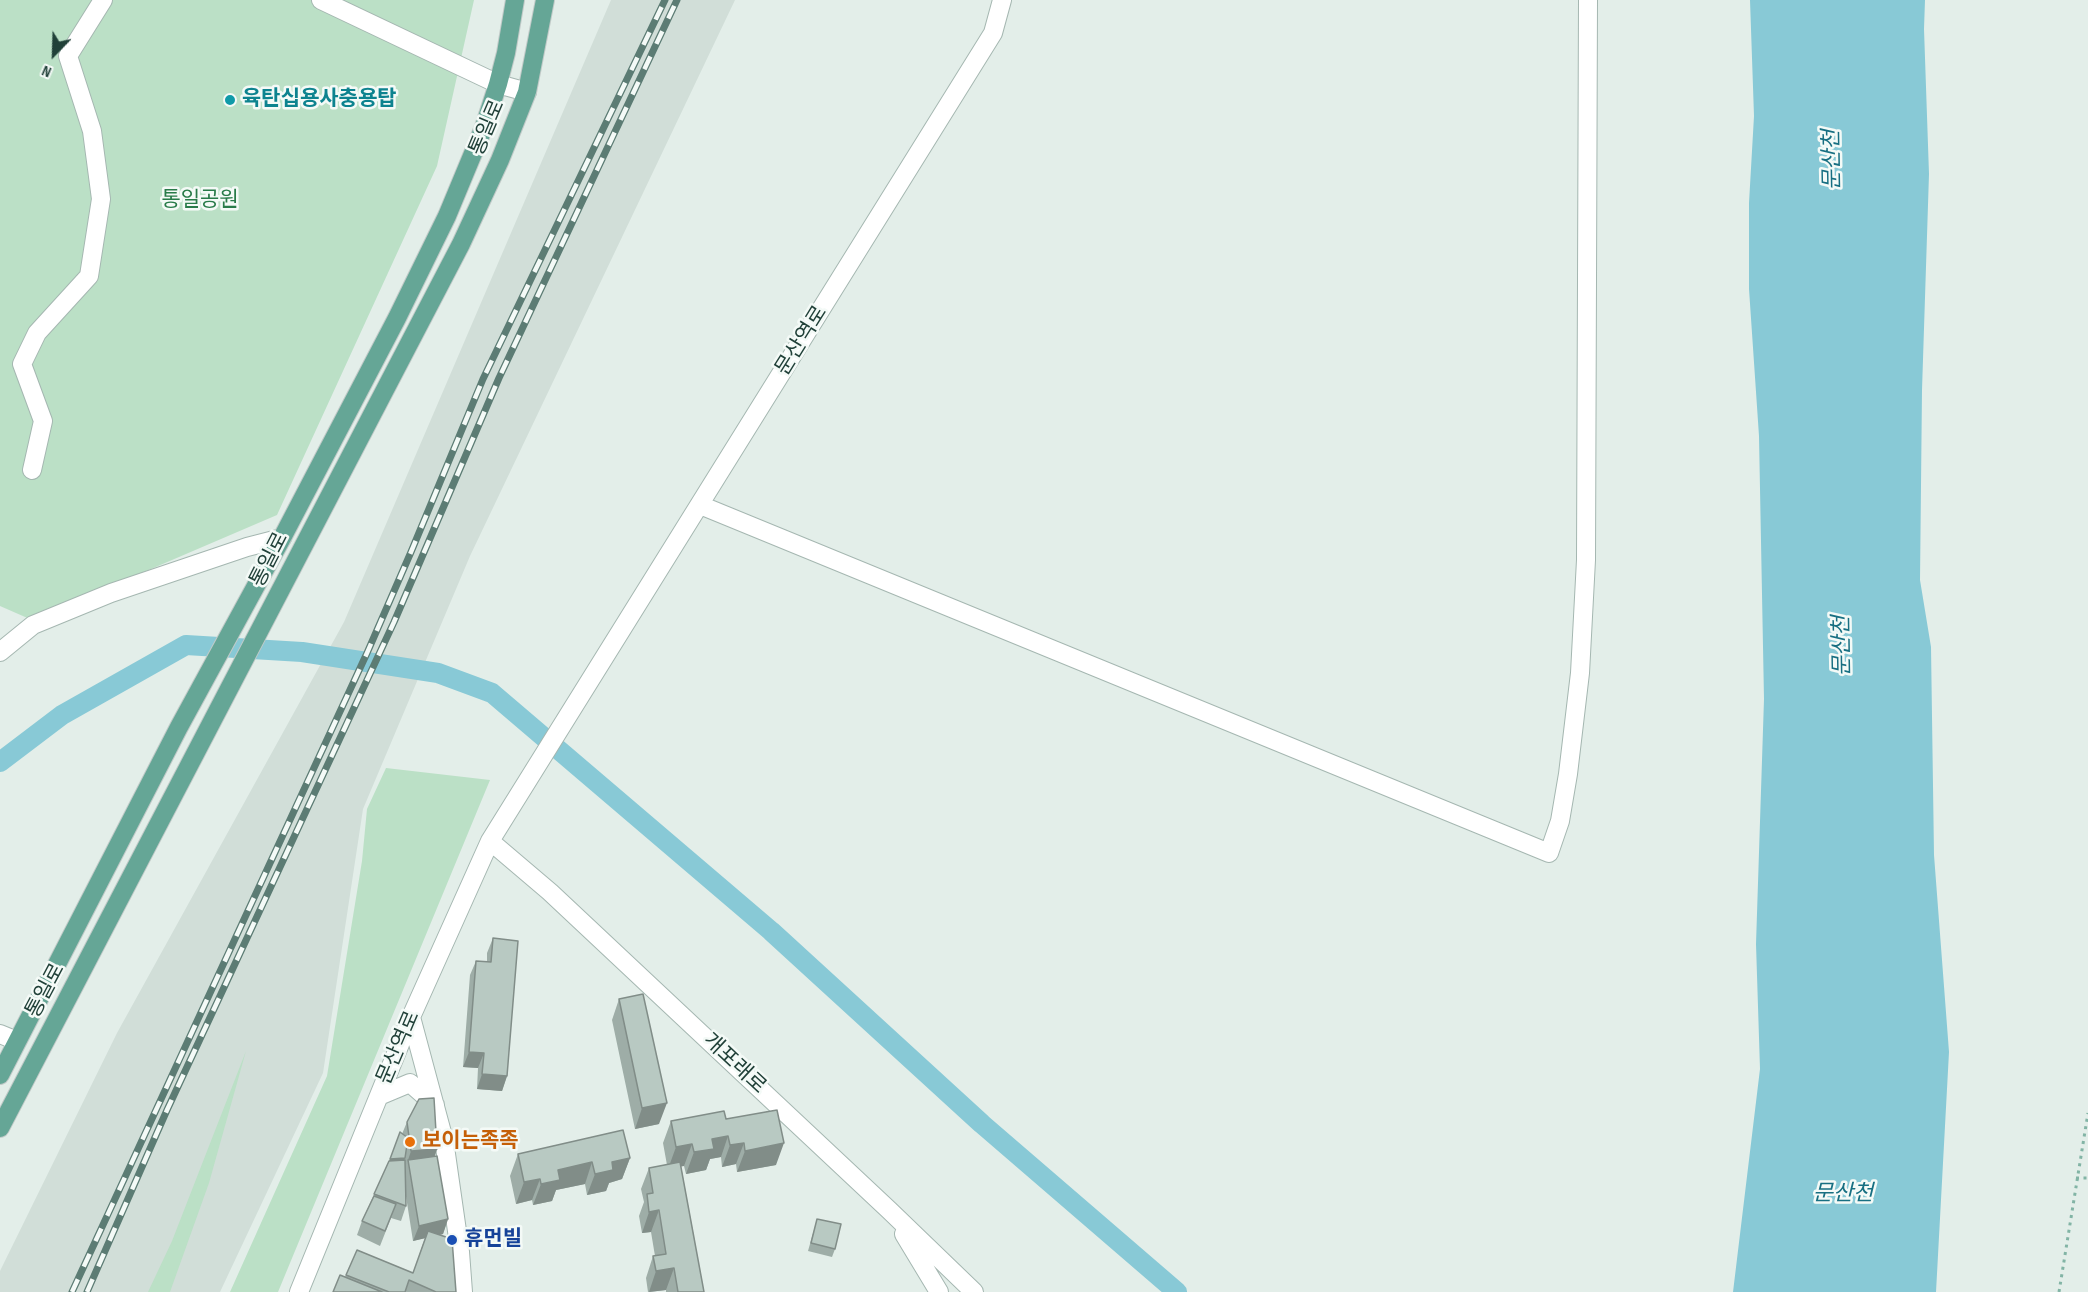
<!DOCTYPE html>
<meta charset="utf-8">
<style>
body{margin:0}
#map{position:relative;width:2088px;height:1292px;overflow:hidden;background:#e3eee9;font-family:"Sofia Sans Condensed",sans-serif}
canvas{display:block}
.north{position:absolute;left:24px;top:24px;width:60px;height:60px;-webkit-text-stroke:4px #f4faf7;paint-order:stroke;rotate:203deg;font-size:16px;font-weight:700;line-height:24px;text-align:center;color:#214139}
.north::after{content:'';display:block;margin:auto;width:21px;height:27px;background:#214139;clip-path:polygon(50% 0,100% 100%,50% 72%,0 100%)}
</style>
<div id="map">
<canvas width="2088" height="1292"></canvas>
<div class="north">N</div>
</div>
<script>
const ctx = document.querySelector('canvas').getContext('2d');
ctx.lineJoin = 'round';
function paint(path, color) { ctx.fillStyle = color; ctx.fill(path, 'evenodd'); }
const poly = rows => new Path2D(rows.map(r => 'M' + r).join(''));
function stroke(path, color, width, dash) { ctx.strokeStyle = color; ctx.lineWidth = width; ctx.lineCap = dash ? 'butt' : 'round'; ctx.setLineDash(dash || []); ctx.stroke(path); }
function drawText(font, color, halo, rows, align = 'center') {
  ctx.font = font + ' "Sofia Sans Condensed","Noto Sans KR",sans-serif'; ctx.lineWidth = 5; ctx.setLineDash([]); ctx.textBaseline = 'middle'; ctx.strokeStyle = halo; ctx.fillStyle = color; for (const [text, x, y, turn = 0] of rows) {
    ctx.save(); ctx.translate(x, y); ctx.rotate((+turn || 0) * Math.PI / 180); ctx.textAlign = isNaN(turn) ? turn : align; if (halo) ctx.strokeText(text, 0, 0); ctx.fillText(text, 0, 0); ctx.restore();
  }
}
paint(poly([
 [611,0,735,0,470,556,363,809,323,1073,220,1292,0,1292,0,1271,117,1033,344,622]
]), '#d1ded8');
paint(poly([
 [0,0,474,0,437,166,277,515,32,620,0,606],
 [386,768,490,780,278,1292,230,1292,327,1076,362,861,367,809],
 [246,1051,209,1183,170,1292,148,1292,172,1241]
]), '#bbe0c6');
paint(poly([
 [1750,0,1925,0,1924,29,1929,174,1922,390,1920,580,1931,647,1934,855,1949,1052,1936,1292,1733,1292,1760,1069,1756,944,1764,699,1759,436,1749,289,1749,203,1754,116]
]), '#88c9d6');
stroke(poly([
 [0,762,62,715,186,645,302,652,438,673,492,693,771,931,982,1124,1177,1292]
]), '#88c9d6', 20);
const minor = poly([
 [321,0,498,84,527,92],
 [32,470,43,421,22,364,37,333,89,276,101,199,92,131,68,56,103,0],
 [700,505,1549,853,1560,821,1568,774,1580,673,1586,560,1588,0],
 [0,652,33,625,111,593,247,547,282,538],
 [490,841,550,892,889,1210,974,1292],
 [411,1017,444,1140,460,1252,463,1292],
 [0,1034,17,1041],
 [379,1096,410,1083,435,1105],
 [904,1234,939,1292],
 [299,1292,411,1017,490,841,993,33,1002,0]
]);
const major = poly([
 [0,1075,179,727,282,538,397,318,447,216,484,127,498,84,506,53,515,0],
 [0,1128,461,244,500,160,527,92,545,0]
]);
stroke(minor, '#a5b7b1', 20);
stroke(major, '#c1cac8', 20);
stroke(poly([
 [2076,1178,2088,1178],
 [2059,1292,2088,1113]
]), '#82b4a5', 3, [3, 4.5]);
stroke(minor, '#fff', 18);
stroke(major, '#65a696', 18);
const rail = poly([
 [72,1292,367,653,411,552,483,379,665,0],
 [87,1292,167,1110,394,622,499,378,677,0]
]);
stroke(rail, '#5c7c74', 7);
stroke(rail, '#f4faf7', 4.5, [14]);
paint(poly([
 [493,938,507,1076,502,1091,477,1089,478,1068,463,1067,470,975,476,961,487,961,487,953],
 [619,999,659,1124,635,1129,612,1020],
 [726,1119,776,1165,737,1172,736,1164,722,1167,721,1157,710,1159,706,1170,686,1174,684,1166,681,1166,704,1292,666,1292,666,1290,648,1292,646,1278,653,1256,655,1256,651,1232,642,1233,639,1216,644,1202,641,1189,649,1168,667,1165,663,1143,671,1121],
 [407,1122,437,1149,435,1156,448,1219,443,1234,439,1235,456,1292,333,1292,345,1277,357,1250,413,1273,425,1238,413,1241,405,1190,406,1206,401,1221,391,1218,380,1246,357,1235,362,1221,389,1161,402,1134],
 [518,1154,630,1158,622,1179,609,1183,606,1191,587,1195,585,1184,556,1190,552,1201,533,1205,532,1200,516,1204,510,1176],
 [817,1219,835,1249,832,1257,808,1251]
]), '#9eada7');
paint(poly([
 [469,1052,484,1053,478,1068,463,1067],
 [482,1074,507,1076,502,1091,477,1089],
 [667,1103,659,1124,635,1129,642,1108],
 [728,1136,721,1157,710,1159,706,1170,686,1174,694,1152,712,1139],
 [744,1143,736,1164,722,1167,730,1145],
 [784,1143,776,1165,737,1172,745,1151],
 [692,1144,684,1166,668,1169,676,1147],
 [437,1149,432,1164,408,1160,406,1166,411,1151],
 [405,1158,400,1173,385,1174,390,1159],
 [630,1158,622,1179,609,1183,606,1191,587,1195,595,1174,612,1162],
 [592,1162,585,1184,556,1190,552,1201,533,1205,541,1184,558,1170],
 [540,1179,532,1200,516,1204,524,1182],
 [659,1210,651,1232,642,1233,649,1212],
 [448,1219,443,1234,413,1241,419,1226],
 [674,1268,666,1290,649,1292,656,1271]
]), '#818d88');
const building = poly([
 [493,938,518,941,507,1076,482,1074,484,1053,469,1052,476,961,491,962,493,938],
 [643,994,667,1103,642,1108,619,999,643,994],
 [434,1098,437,1149,411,1151,407,1122,419,1099,434,1098],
 [777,1110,784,1143,745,1151,744,1143,730,1145,728,1136,712,1139,714,1149,694,1152,692,1144,676,1147,671,1121,724,1111,726,1119,777,1110],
 [623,1130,630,1158,612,1162,613,1170,595,1174,592,1162,558,1170,560,1180,541,1184,540,1179,524,1182,518,1154,623,1130],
 [400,1132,408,1138,405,1158,390,1159,400,1132],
 [437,1156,448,1219,419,1226,408,1160,437,1156],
 [405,1160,406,1206,374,1194,389,1161,405,1160],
 [680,1162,704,1292,678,1292,674,1268,656,1271,653,1256,666,1254,659,1210,649,1212,647,1194,653,1193,649,1168,680,1162],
 [374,1196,396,1204,385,1231,362,1221,374,1196],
 [817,1219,841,1224,835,1249,811,1243,817,1219],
 [428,1231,452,1239,456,1292,436,1292,409,1280,405,1292,389,1292,346,1275,357,1250,413,1273,428,1231],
 [340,1275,382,1292,333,1292,340,1275]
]);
paint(building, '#b8c9c2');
stroke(building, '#818d88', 1.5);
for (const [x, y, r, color] of [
 [230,100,6,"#0f9aa8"],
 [410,1142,6,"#e8710a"],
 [452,1240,6,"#1a4fb4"]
]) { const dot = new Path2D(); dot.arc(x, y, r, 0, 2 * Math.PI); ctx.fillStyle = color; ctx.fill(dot); stroke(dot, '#f4faf7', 2); }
drawText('bold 21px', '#0d838f', '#f4faf7', [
 ["육탄십용사충용탑",242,100]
], 'left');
drawText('21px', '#214139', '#f4faf7', [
 ["통일로",488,128,-67],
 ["문산역로",802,341,-58],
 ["통일로",270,560,-63],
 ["통일로",46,991,-62],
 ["문산역로",399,1048,-67],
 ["개포래로",734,1064,43]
]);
drawText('21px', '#287b49', '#f4faf7', [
 ["통일공원",200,201]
]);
drawText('bold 21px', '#c56008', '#f4faf7', [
 ["보이는족족",422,1142]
], 'left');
drawText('bold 21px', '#164399', '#f4faf7', [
 ["휴먼빌",464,1240]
], 'left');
drawText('italic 22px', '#176f82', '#f4faf7', [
 ["문산천",1833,160,-91],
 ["문산천",1843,646,-91],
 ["문산천",1843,1194]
]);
</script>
